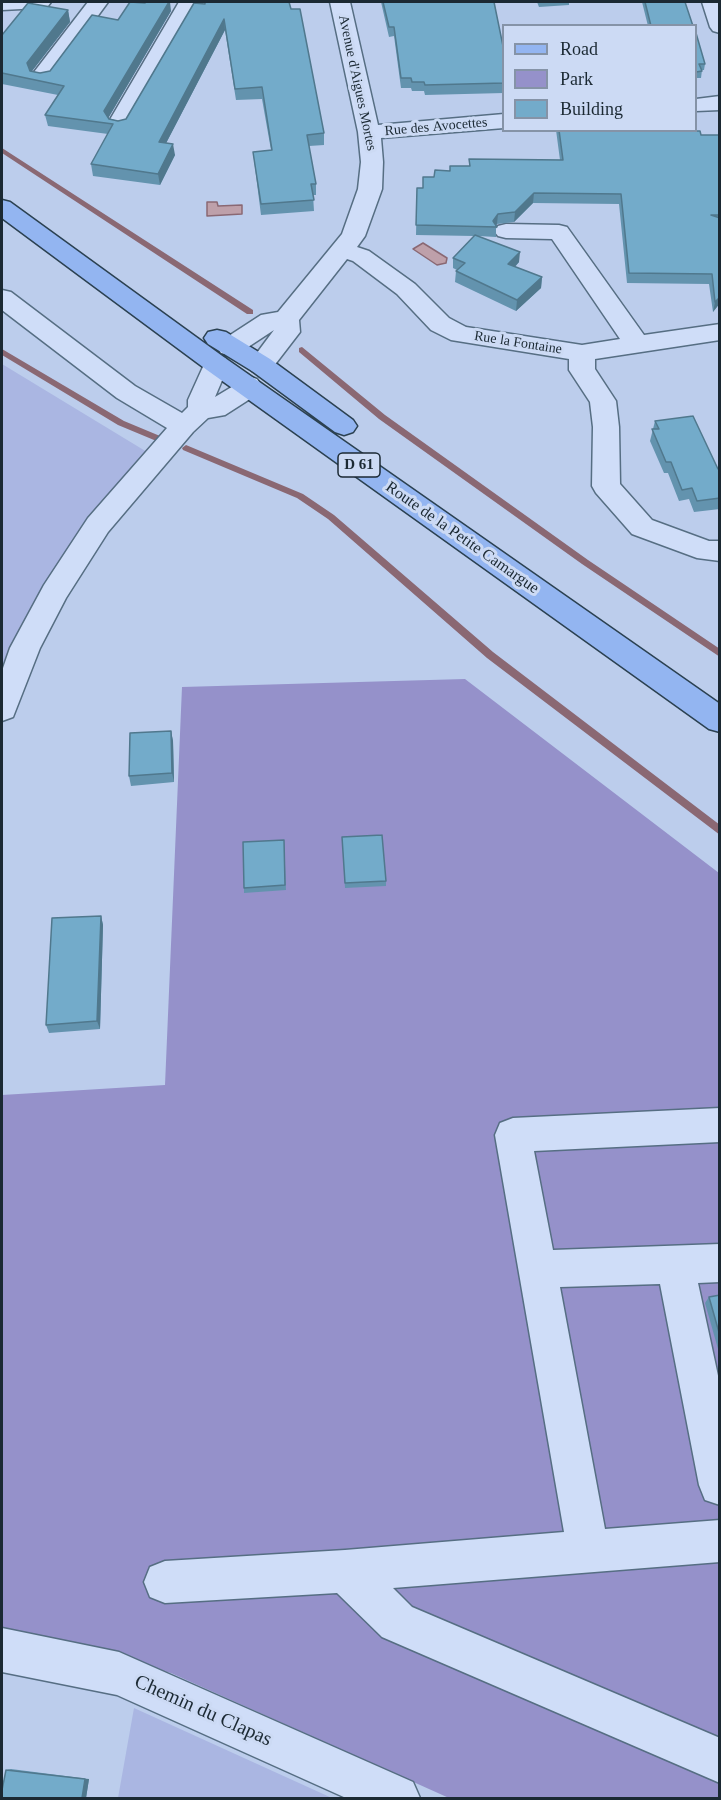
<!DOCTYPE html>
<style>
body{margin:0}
#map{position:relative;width:721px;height:1800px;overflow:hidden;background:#bccdec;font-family:"Times New Roman",serif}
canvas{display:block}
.frame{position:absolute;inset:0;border:3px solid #1b2933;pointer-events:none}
.legend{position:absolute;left:502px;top:24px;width:195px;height:108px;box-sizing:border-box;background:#ccdaf4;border:2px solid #8593a7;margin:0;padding:8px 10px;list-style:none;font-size:18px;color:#1b2933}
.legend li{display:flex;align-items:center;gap:12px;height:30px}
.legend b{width:30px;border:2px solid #8593a7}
</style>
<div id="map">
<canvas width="721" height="1800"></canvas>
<div class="frame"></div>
<ul class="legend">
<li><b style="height:8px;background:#93b5f1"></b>Road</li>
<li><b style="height:16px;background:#9591ca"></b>Park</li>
<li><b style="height:16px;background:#73abca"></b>Building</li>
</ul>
</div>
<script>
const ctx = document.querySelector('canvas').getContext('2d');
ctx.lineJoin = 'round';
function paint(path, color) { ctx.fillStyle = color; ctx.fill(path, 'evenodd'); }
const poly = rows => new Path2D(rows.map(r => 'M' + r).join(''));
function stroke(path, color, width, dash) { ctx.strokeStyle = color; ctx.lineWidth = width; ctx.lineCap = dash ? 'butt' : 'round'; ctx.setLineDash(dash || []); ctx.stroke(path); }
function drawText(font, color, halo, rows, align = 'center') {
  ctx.font = font + ' "Times New Roman",serif'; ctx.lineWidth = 6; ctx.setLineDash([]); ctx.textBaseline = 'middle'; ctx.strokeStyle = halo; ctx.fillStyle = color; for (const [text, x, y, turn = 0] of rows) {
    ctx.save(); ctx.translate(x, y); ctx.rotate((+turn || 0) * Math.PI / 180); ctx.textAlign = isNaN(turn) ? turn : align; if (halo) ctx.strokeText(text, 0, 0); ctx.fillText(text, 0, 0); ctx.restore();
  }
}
paint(poly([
 [2,364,147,452,87,520,41,589,2,669],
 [134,1708,332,1798,118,1798]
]), '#aab6e2');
paint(poly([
 [465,679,719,873,719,1798,449,1798,171,1673,2,1631,2,1095,165,1085,182,687]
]), '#9591ca');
const water = poly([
 [207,202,217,202,218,206,242,205,242,214,207,216,207,202],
 [423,243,447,258,446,263,437,265,413,249,423,243]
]);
paint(water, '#bea0aa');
stroke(water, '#8a6873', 1.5);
paint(poly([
 [2,148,253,310,253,314,247,314,2,153,2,148],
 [302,347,385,415,588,560,720,649,720,657,582,564,379,419,299,352,299,348,302,347],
 [2,349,124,421,160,436,161,438,157,441,154,440,118,425,2,355,2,349],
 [186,445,303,494,334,515,493,652,720,825,720,835,487,658,328,519,297,498,183,450,182,448,186,445]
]), '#8a6873');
const minor = poly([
 [2,2,51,2,48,6,41,8,2,10,2,2],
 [88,2,108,2,50,81,42,82,34,81,31,76,88,2],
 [179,2,199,2,127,128,119,130,111,128,108,123,179,2],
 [330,2,350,2,378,125,504,114,504,128,381,138,383,162,382,189,365,236,357,247,369,251,415,284,449,318,466,327,582,345,620,339,552,239,506,238,498,236,494,231,498,226,506,224,559,225,567,227,644,335,720,324,720,340,595,359,595,369,616,401,619,427,620,484,652,520,709,541,720,541,720,561,697,558,632,534,596,493,592,486,593,427,590,402,569,370,569,359,451,340,431,330,397,294,353,261,347,259,299,320,300,332,270,371,261,373,252,371,248,365,274,330,239,353,230,355,221,353,217,347,221,341,261,315,278,312,342,234,358,189,361,162,358,132,330,2],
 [702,2,720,2,720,33,713,31,710,27,702,2],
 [720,96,720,110,696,111,696,99,720,96],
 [2,290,11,292,135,386,182,413,188,407,188,400,207,358,216,356,225,358,229,364,215,397,235,385,239,379,248,376,257,379,261,385,253,397,225,415,208,418,193,432,108,532,66,598,40,648,13,717,2,721,2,671,10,648,44,585,88,518,167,428,117,398,2,310,2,290],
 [720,1108,720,1142,534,1151,553,1250,720,1244,720,1282,698,1283,720,1385,720,1505,705,1500,699,1485,660,1284,560,1287,605,1529,720,1520,720,1562,393,1588,412,1607,720,1738,720,1783,382,1637,337,1593,165,1603,150,1597,144,1582,150,1567,165,1561,345,1550,564,1532,495,1135,500,1123,513,1118,720,1108],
 [2,1628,119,1652,413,1782,420,1798,346,1798,117,1695,2,1672,2,1628]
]);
const major = poly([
 [2,200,10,202,225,358,720,704,720,732,709,729,207,370,2,218,2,200],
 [217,330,226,332,270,359,353,420,357,426,353,432,344,435,335,432,252,371,208,344,204,338,208,332,217,330]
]);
stroke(minor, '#566e83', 3);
stroke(major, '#2b4151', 3);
paint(minor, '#cfddf8');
paint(major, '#93b5f1');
paint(poly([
 [205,2,324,133,324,145,309,146,316,184,316,195,313,195,314,211,261,215,253,152,271,150,262,99,236,100,225,30,166,143,175,155,160,185,93,176,91,164,108,134,48,126,45,115,58,95,2,84,2,35,68,10,70,22,32,71,40,73,50,71,118,20,171,11,108,118,118,121,126,119,205,4],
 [381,2,494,2,504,51,504,93,425,95,424,91,412,91,411,88,401,88,394,36,389,37],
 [537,2,569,2,569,5,539,7],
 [642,2,685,2,693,26,648,26],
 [696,33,705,64,704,70,702,70,701,78,696,78],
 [556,130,689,130,701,135,720,135,720,303,713,312,709,284,627,283,619,204,533,203,514,222,497,224,496,226,496,237,478,236,519,262,515,267,542,277,541,288,516,311,455,282,456,271,457,270,453,268,453,258,474,236,416,235,417,188,423,188,434,177,450,171,469,166,469,159,560,160],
 [655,421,718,469,720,469,720,509,694,512,689,499,679,501,668,473,664,473,650,441],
 [171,731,173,741,174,782,131,786,129,776],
 [342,837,386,881,386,886,345,888],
 [284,840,286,890,244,893,244,888],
 [101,916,103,925,100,1029,49,1033,46,1025],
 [720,1295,720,1356,705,1303,709,1297],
 [11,1769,89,1779,86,1798,6,1770]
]), '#6393ae');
paint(poly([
 [169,2,170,2,171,11,106,122,104,111],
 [68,10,70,22,29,75,27,63],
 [224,19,225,30,161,153,159,142],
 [173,144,175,155,160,185,158,174],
 [534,193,533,203,514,222,515,212],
 [498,214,497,224,495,227,493,221],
 [520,252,519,262,507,275,508,264],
 [542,277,541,288,516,311,517,300],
 [720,297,720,303,713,312,715,302],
 [171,731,173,741,174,782,172,773],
 [101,916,103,925,100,1029,97,1021],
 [85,1779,89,1779,86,1798,82,1798]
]), '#50788d');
const building = poly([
 [130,2,145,3,146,2,169,2,104,111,109,119,118,121,126,119,194,3,205,4,205,2,289,2,291,9,300,9,324,133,307,135,316,184,311,184,314,200,261,204,253,152,272,150,262,87,235,89,224,19,159,142,173,144,158,174,91,164,113,124,45,115,64,86,2,73,2,35,28,3,68,10,27,63,30,71,40,73,50,71,92,15,118,20,130,2],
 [383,2,494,2,504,51,504,83,425,85,424,82,412,82,411,78,401,78,394,27,389,27,383,2],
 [645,2,685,2,693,26,651,26,645,2],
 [696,33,705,64,699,64,702,71,696,72,696,33],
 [559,130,689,130,689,131,700,131,701,135,720,135,720,215,711,215,720,218,720,297,715,302,712,274,629,273,621,194,534,193,515,212,498,214,493,221,497,227,416,225,417,188,423,188,423,177,434,177,435,170,450,171,450,166,470,166,469,159,563,160,559,130],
 [475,235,520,252,508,264,542,277,517,300,456,271,465,263,453,258,475,235],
 [693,416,718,469,720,469,720,498,697,501,692,488,682,490,671,462,666,462,652,429,659,429,655,421,693,416],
 [171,731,172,773,129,776,130,733,171,731],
 [382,835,386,881,345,883,342,837,382,835],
 [284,840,285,885,244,888,243,842,284,840],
 [101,916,97,1021,46,1025,52,918,101,916],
 [720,1295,720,1336,709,1297,720,1295],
 [6,1770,85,1779,82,1798,2,1798,2,1790,6,1770]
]);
paint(building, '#73abca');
stroke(building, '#50788d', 1.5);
drawText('14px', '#1b2933', '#ccdaf4', [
 ["Avenue d'Aigues Mortes",357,83,78],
 ["Rue des Avocettes",436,127,-5],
 ["Rue la Fontaine",518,343,9]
]);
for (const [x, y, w] of [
 [359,465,42]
]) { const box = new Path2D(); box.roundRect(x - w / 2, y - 12, w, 24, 4.5); ctx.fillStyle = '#ccdaf4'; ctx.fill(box); stroke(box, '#1b2933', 1.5); }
drawText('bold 15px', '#1b2933', null, [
 ["D 61",359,465]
]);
drawText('16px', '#1b2933', '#ccdaf4', [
 ["Route de la Petite Camargue",462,538,35]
]);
drawText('20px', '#1b2933', '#ccdaf4', [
 ["Chemin du Clapas",203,1711,24]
]);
</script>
